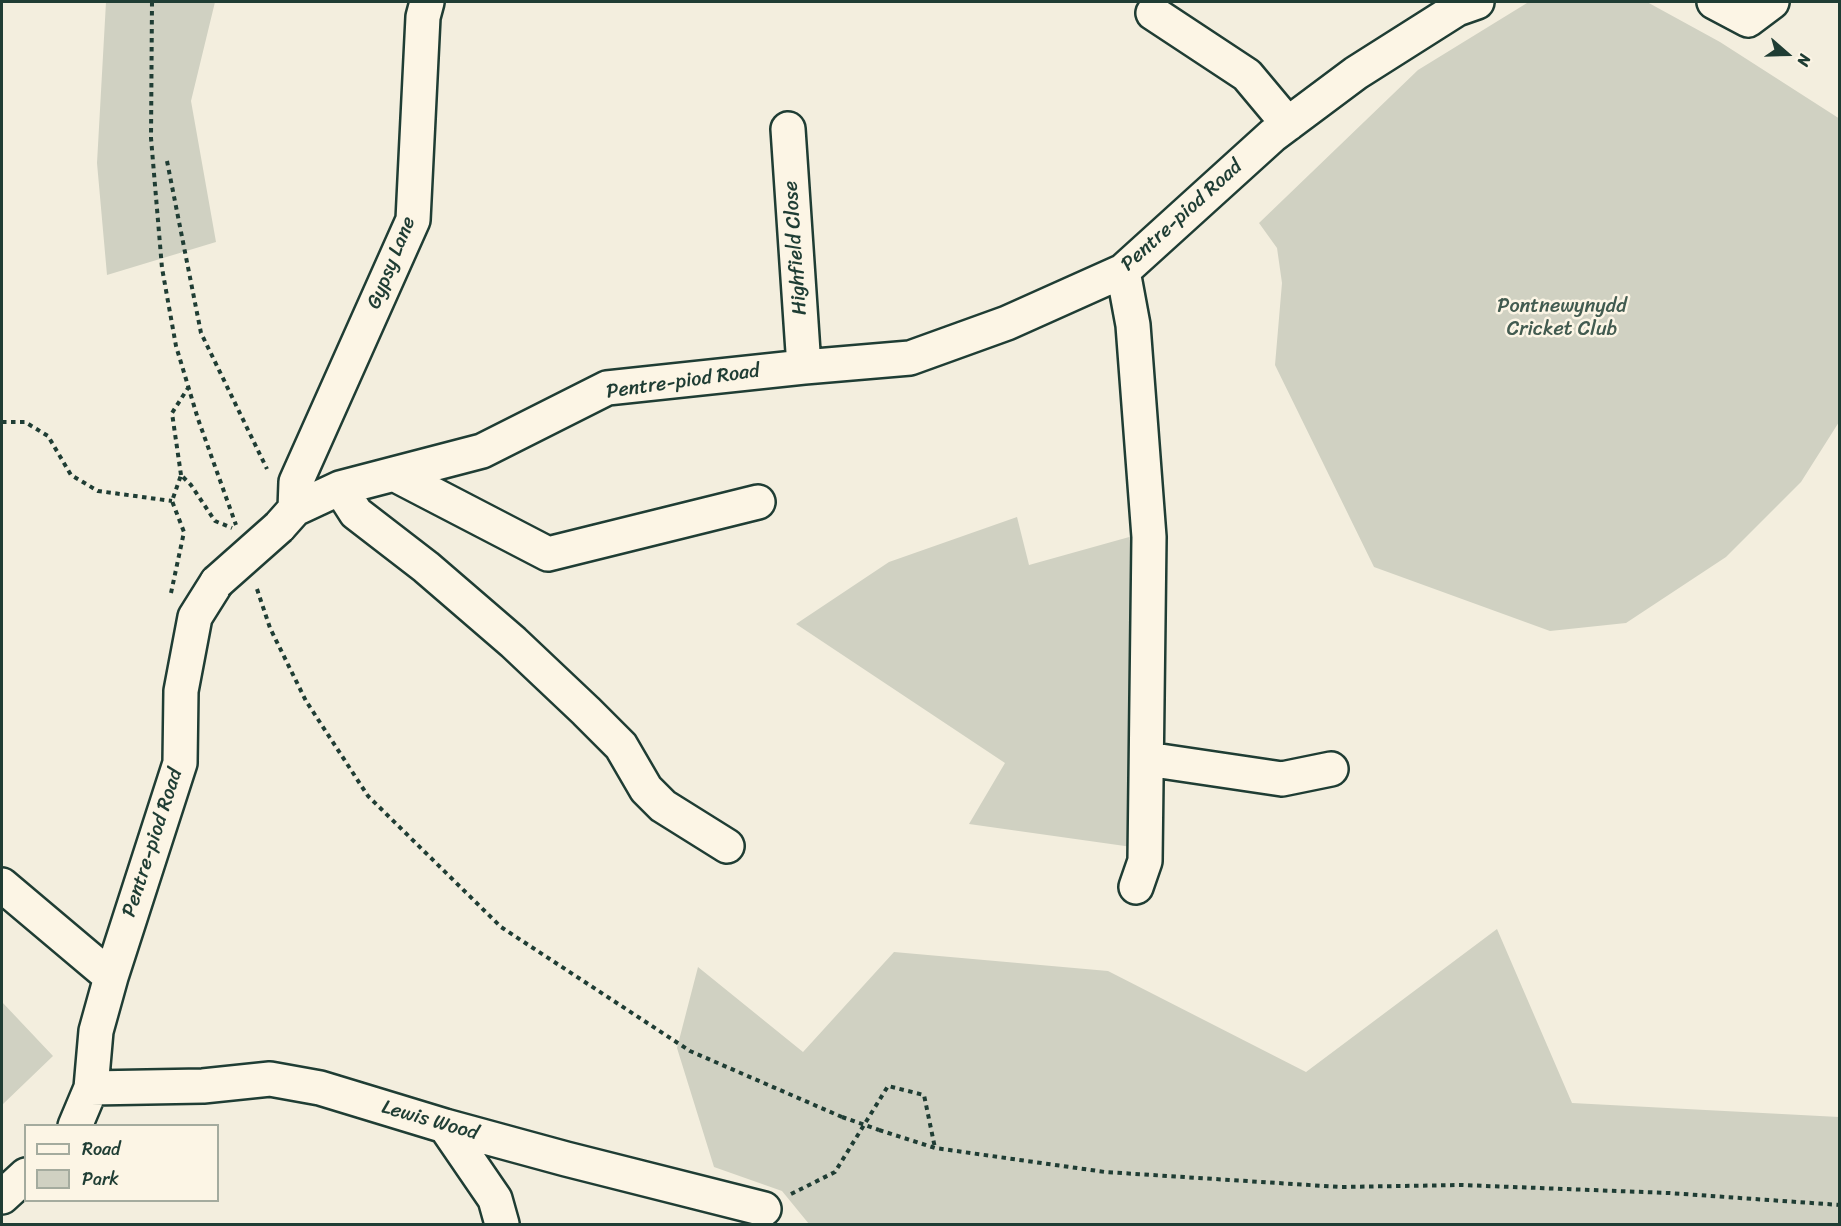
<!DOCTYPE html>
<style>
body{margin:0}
#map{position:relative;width:1841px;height:1226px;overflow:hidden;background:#f3eede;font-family:Sriracha,sans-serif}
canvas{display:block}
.frame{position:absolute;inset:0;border:3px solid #1f3d34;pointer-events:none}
.legend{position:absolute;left:24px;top:1124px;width:195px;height:78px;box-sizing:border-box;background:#fcf5e5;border:2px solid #a4ab9e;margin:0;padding:8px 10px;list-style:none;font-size:18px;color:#1f3d34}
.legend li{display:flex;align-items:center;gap:12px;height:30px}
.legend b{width:30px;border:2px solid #a4ab9e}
.north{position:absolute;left:1757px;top:24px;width:60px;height:60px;-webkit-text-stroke:4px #fcf5e5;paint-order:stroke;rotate:110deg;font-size:16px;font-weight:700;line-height:24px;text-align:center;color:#1f3d34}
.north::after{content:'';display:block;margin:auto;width:21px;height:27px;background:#1f3d34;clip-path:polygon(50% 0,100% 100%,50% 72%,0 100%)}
</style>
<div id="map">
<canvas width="1841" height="1226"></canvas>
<div class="frame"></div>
<ul class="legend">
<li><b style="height:8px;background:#fcf5e5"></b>Road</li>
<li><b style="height:16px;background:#d0d1c2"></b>Park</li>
</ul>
<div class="north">N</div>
</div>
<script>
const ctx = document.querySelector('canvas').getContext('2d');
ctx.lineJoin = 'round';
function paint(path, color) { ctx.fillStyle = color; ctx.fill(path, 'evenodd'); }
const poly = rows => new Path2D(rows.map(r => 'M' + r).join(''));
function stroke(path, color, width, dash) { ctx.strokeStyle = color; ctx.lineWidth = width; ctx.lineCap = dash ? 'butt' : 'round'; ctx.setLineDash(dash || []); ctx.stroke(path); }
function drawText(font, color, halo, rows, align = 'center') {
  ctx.font = font + ' Sriracha,sans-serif'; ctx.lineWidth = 5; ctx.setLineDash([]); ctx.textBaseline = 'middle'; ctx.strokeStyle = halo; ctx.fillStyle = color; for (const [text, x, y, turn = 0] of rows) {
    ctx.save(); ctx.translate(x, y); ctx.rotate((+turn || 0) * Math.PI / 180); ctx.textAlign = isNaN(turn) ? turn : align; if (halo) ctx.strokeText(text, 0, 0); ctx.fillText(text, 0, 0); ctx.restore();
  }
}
paint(poly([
 [106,2,215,2,191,101,216,242,107,275,97,163],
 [1541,2,1647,2,1720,42,1840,119,1839,422,1801,482,1726,557,1626,623,1550,631,1374,567,1275,365,1282,283,1277,248,1259,223,1418,70,1527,3],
 [1017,517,1029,565,1140,534,1132,847,969,824,1005,763,796,624,889,562],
 [1497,929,1572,1103,1839,1117,1839,1224,809,1224,782,1191,714,1167,677,1048,698,967,803,1052,894,952,1108,971,1306,1072],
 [2,1002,53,1056,2,1105]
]), '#d0d1c2');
const minor = poly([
 [1714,2,1748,20,1772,2],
 [1153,13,1247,75,1288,124],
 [788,129,804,367],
 [1123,271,1133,325,1149,537,1145,861,1136,887],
 [394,474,548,554,758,502],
 [340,488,356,513,426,567,513,642,586,711,621,746,646,789,663,806,727,846],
 [295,509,296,482,413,220,423,17,427,2],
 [279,527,295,509,340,488,482,451,607,388,804,367,910,358,1007,323,1123,271,1273,135,1356,73,1457,9,1477,2],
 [1147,759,1282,779,1331,769],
 [2,885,111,977],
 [91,1088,203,1086,270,1079,320,1088,445,1126,566,1159,764,1209],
 [75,1126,91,1088,96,1031,111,977,180,763,181,691,195,617,217,582],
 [445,1126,495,1199,502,1224],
 [2,1197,26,1175]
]);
stroke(minor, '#1f3d34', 38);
stroke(poly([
 [152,2,151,138,162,268,176,346,198,419,236,525],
 [167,161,201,333,267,469],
 [2,422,25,422,48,436,71,475,98,491,172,501],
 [181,475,172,413,188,388],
 [257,589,270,628,306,701,368,796,501,927,690,1051,842,1117],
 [171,593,184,532,172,501,181,475,191,485,215,521,232,528],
 [879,1130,935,1148,1105,1172,1340,1187,1461,1185,1669,1193,1840,1205],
 [791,1194,835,1172,888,1086,924,1095,935,1148]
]), '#1f3d34', 4, [4.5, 4.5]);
stroke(minor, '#fcf5e5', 33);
const minorBridge = poly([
 [217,582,279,527]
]);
stroke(minorBridge, '#1f3d34', 38, []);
stroke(poly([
 [842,1117,879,1130]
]), '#1f3d34', 4, [4.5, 4.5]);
stroke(minorBridge, '#fcf5e5', 33);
drawText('20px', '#1f3d34', '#fcf5e5', [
 ["Pentre-piod Road",1182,216,-42],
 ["Highfield Close",796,248,-94],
 ["Gypsy Lane",392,263,-68],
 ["Pentre-piod Road",683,382,-8],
 ["Pentre-piod Road",153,843,-72],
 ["Lewis Wood",430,1121,16]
]);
drawText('20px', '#425b50', '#fcf5e5', [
 ["Pontnewynydd",1562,307],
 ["Cricket Club",1562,330]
]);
</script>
